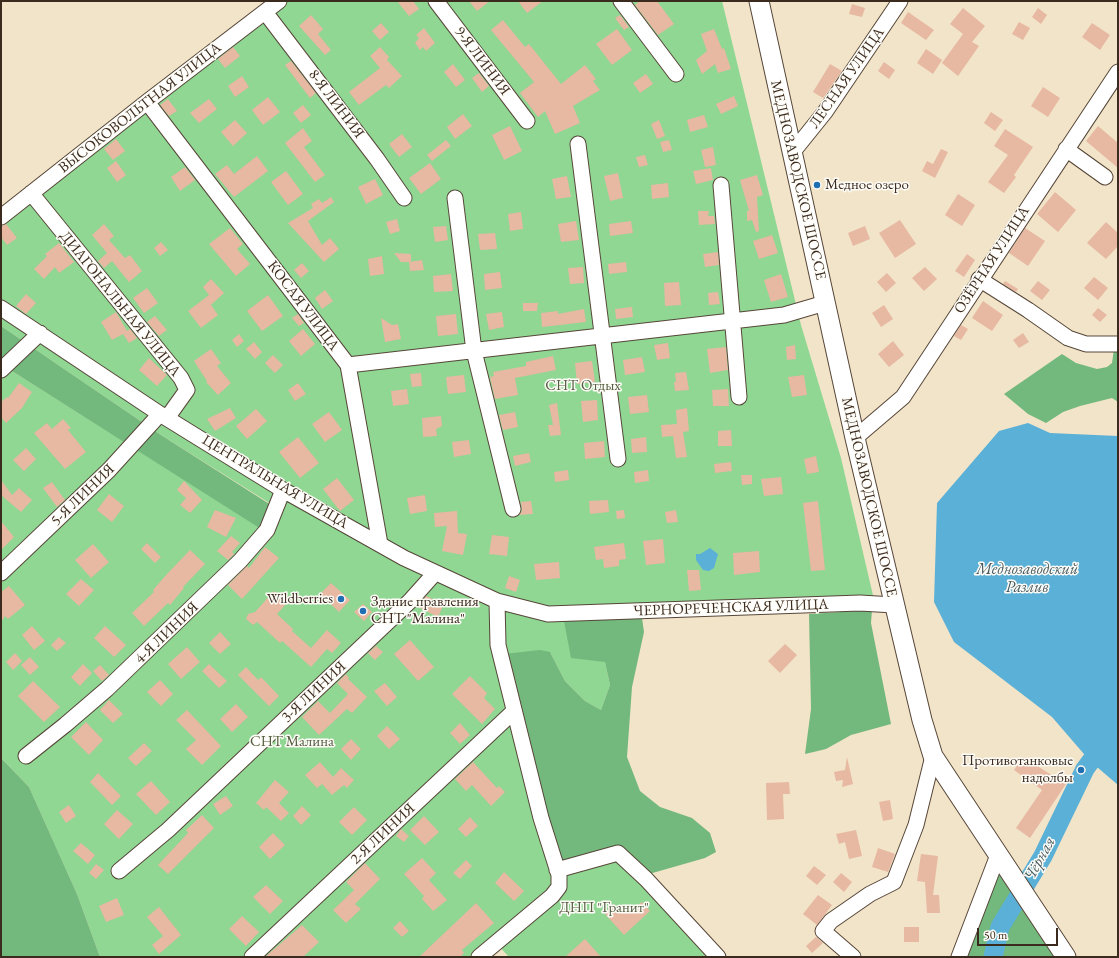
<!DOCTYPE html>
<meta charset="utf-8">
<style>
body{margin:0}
#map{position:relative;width:1119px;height:958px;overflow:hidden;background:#f2e4c8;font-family:"EB Garamond",serif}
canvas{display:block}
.frame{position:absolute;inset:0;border:2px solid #3b2a1e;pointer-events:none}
.scale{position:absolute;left:977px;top:928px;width:81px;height:18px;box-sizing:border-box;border:2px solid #3b2a1e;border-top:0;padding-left:5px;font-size:12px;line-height:14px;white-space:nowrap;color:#3b2a1e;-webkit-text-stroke:3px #fdfcf7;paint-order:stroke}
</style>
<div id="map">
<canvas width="1119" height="958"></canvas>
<div class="frame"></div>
<div class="scale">50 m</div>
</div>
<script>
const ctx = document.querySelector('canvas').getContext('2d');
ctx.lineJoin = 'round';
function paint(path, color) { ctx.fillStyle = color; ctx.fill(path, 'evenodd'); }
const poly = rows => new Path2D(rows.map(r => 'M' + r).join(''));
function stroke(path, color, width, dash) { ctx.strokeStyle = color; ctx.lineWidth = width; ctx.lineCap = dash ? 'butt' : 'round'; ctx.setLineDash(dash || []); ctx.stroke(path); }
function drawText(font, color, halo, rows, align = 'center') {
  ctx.font = font + ' "EB Garamond",serif'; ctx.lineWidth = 3; ctx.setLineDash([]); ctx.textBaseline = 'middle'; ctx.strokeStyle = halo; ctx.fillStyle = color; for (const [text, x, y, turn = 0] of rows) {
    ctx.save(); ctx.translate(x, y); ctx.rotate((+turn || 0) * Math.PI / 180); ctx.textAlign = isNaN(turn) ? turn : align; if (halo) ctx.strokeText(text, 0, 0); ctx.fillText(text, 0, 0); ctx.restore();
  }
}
paint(poly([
 [279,1,722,1,801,325,841,458,875,604,568,613,605,662,610,685,601,710,585,701,565,681,550,652,618,853,718,957,509,957,496,943,479,957,100,957,77,894,29,787,1,758,1,364,261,528,271,504,161,435,1,326,1,217]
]), '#8fd792');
paint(poly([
 [1,326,161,435,271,505,261,529,1,364],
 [1118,344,1118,402,1112,398,1080,406,1063,412,1046,423,1028,414,1004,394,1062,354,1076,363,1097,369,1107,367,1112,363,1114,349],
 [872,610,871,623,891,724,851,735,826,749,805,754,811,709,809,614],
 [567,613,642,618,644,632,632,687,627,757,640,791,660,807,692,818,710,833,716,852,705,858,642,876,618,853,557,869,504,654,540,650,550,652,565,681,585,701,601,710,610,685,605,662,571,658,564,621],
 [1,758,29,787,77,894,100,957,1,957],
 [999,874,1054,957,966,957]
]), '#73b87c');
paint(poly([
 [1028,423,1050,433,1118,436,1118,785,1090,761,1052,717,954,642,934,602,937,503,999,431],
 [710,548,718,554,714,568,709,571,703,570,696,560,696,554,700,554]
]), '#5bb0d7');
stroke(poly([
 [993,957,1000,927,1043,856,1085,769,1118,724]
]), '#5bb0d7', 19);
paint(poly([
 [397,1,413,1,419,9,409,16],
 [469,1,490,1,477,11],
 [518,1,543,1,527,13],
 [640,1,657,1,674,24,658,35,635,5],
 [852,4,865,8,862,17,849,14],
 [963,8,985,26,972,42,979,46,958,76,942,63,963,34,950,24],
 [1038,8,1047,15,1041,24,1032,17],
 [908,12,934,30,926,40,901,23],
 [311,15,323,29,318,34,331,50,325,55,299,26],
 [620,15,629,27,624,30,615,18],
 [503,20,525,47,529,44,561,84,585,65,596,79,593,81,600,90,573,106,580,123,555,134,545,111,538,117,520,93,534,82,491,30],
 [1019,22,1030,28,1023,40,1012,34],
 [381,23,389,32,380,40,372,31],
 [1092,23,1110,35,1100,50,1082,37],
 [424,28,435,43,426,51,423,47,420,50,415,43,419,38,416,35],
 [617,29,632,50,612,65,596,44],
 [714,29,722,49,724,48,731,69,718,73,715,64,702,74,696,60,707,51,701,34],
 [233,47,240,56,225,68,218,59],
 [380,47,389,57,387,60,402,76,389,88,386,85,359,105,349,92,380,68,370,56],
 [926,49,942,60,933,74,917,63],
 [291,61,316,93,310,98,285,65],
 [884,62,895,70,889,79,878,71],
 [453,64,465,80,456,87,444,72],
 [830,64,842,71,823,98,813,92],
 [479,73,489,86,482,92,472,78],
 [646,74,653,84,640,93,633,83],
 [242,76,249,87,235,97,228,86],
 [1043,87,1060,98,1048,117,1031,106],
 [734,96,738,106,721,114,716,104],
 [268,97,280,112,263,125,252,110],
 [168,99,177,111,169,116,160,105],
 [209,99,217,109,199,123,190,113],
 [303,105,311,115,301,123,293,113],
 [991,112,1003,120,995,131,984,123],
 [463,114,472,126,455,139,447,127],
 [704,115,708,127,690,132,687,120],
 [235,120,247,133,233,146,221,132],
 [659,120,665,136,657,139,651,124],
 [510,126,522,151,504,160,492,135],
 [1098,126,1118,143,1118,168,1086,141],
 [303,128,312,141,304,147,325,175,315,182,285,143],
 [1005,129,1033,147,1014,175,1016,177,1004,193,988,182,1008,155,994,146],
 [402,134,412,147,399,157,389,144],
 [116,139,125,151,113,160,104,149],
 [446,140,451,146,432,161,427,155],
 [669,140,672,150,663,152,660,142],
 [713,147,716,165,705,167,701,150],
 [941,149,948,152,935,178,922,171,927,161,933,164],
 [645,155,648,165,639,167,636,157],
 [257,156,268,171,234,197,215,174,227,165,234,174],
 [116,161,126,175,117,182,107,168],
 [430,163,441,179,421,194,409,178],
 [185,167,195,180,180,191,171,177],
 [711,168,713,180,696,184,693,171],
 [286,171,303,194,288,205,271,182],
 [618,173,623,198,610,201,604,176],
 [757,175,763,195,757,197,759,231,756,232,752,220,747,221,747,211,749,211,740,180],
 [567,176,571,197,556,199,552,179],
 [375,179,383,195,366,204,358,187],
 [668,183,669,197,652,199,651,185],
 [1055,192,1076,210,1058,232,1037,214],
 [958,194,975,205,962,226,945,215],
 [331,197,334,202,308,221,322,245,330,238,339,249,324,262,288,223,313,208,311,204,319,199,322,203],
 [698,211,709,211,708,216,714,216,715,224,699,225],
 [521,212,523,229,510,231,508,214],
 [397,219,400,231,390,234,386,222],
 [900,220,916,244,895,258,879,233],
 [576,221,579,240,561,242,558,224],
 [631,221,633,233,610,236,609,224],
 [1106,222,1118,233,1118,246,1106,259,1087,243],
 [6,224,17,238,7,245,1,237,1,226],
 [104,224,114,236,109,240,125,258,130,255,142,271,129,282,112,261,104,268,98,261,107,253,92,235],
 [446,226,448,240,435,242,433,227],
 [865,226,870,239,853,246,848,233],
 [230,228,243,244,237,249,250,264,236,276,209,244],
 [1025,228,1045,241,1028,266,1009,253],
 [495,233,497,249,480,250,478,234],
 [772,235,778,253,759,259,753,241],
 [161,242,168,250,160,256,154,248],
 [59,243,74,262,59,273,55,267,44,279,34,269,47,256,45,254],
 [718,252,719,265,705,267,703,254],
 [394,253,411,254,411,262,401,262],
 [967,254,975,260,964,277,955,271],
 [382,256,384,274,370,276,368,259],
 [422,260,424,270,410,271,409,262],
 [626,262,627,272,609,274,608,264],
 [302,263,309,271,301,278,294,270],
 [583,267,584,283,570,284,568,268],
 [925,267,937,279,924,291,912,278],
 [500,272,502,288,485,290,484,274],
 [887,273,896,283,886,292,877,282],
 [451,274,453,291,434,292,433,276],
 [781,274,788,297,771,302,764,280],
 [1094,277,1108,288,1098,300,1084,288],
 [211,279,224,293,211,305,218,315,201,328,188,311,209,295,203,287],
 [1005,281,1018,289,1016,292,1003,284],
 [1038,281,1050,290,1042,300,1030,291],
 [679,282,681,305,665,306,664,283],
 [147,288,158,303,144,313,133,298],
 [325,290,333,301,322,309,315,298],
 [718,292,720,304,709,305,708,293],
 [26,294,36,303,26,314,16,306],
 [268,295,283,316,262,331,247,311],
 [983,301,1003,315,992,331,972,318],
 [523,303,538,303,537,311,523,311],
 [884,305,893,319,881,327,872,313],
 [632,307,633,317,616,319,615,309],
 [1098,308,1107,315,1100,322,1092,315],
 [584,309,586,322,542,327,541,313,558,311,558,314],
 [116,312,127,331,130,329,137,338,129,343,123,334,112,340,101,322],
 [502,312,504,327,489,330,486,314],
 [298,314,304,323,299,326,292,318],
 [456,314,458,334,438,336,436,316],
 [155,316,167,330,159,336,147,322],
 [381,318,392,325,398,324,401,339,385,342],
 [961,325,968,329,961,340,954,336],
 [303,329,315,344,301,356,289,341],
 [1023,333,1029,342,1019,348,1013,340],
 [239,334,244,341,237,347,232,340],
 [893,341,904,355,889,367,878,354],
 [254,342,262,352,255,359,246,349],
 [668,343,670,358,657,360,654,345],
 [795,345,796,359,787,360,786,347],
 [726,347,728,370,710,373,707,349],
 [211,349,221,363,217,366,231,383,218,395,206,382,207,381,194,361],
 [273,355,283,365,275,373,265,363],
 [553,356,556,370,515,378,518,395,495,399,490,377,494,376,493,372,526,366,526,362],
 [642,357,645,372,625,375,623,360],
 [149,358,167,375,157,386,139,370],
 [592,361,595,382,577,384,575,363],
 [686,372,689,390,675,391,674,382,676,382,675,373],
 [421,373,422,386,412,387,410,374],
 [464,375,466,392,448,394,446,377],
 [804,375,807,395,792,397,788,377],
 [19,383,32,392,22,408,6,423,1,417,1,402,7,397,8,398],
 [298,383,306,394,295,401,288,390],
 [407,389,409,404,393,406,391,391],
 [728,389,729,406,713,406,712,390],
 [647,395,649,412,630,414,628,397],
 [597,400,598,420,583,422,581,401],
 [557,403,561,435,550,436,548,425,553,425,549,405],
 [230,408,236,418,215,431,207,419],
 [687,408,689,431,683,432,687,457,676,458,673,436,662,437,661,425,677,424,676,410],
 [256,409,267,421,247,439,236,426],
 [329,412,342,430,325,442,312,424],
 [515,412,518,427,503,430,499,415],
 [441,416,442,426,436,429,437,436,423,437,422,418],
 [63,419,71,428,68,430,86,452,65,469,34,433,47,423,52,429],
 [731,430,732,446,718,446,718,431],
 [298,437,319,463,300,478,279,452],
 [646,437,647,452,632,453,631,439],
 [469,440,471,454,454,457,452,442],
 [604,441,605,457,585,459,584,443],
 [26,448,36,459,24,471,13,460],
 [529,453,531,462,515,466,513,456],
 [816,456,819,472,807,474,804,459],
 [731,462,732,471,715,473,714,464],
 [568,470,569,480,555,482,554,472],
 [648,470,649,481,635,483,634,472],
 [741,475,752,475,752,484,742,485],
 [781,477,783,494,764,496,761,479],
 [337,478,354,500,340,511,323,489],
 [1,480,12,495,19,488,32,500,21,512,1,495],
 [184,481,202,500,190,513,180,505,186,498,177,490],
 [52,482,65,500,57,507,43,488],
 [109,494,124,506,112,522,97,510],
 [425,495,427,511,410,514,407,498],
 [608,500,609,512,590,514,589,501],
 [531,501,533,514,519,515,522,511,521,502],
 [818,501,825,570,811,571,803,503],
 [215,510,236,518,226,537,207,527],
 [624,510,625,518,617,519,616,511],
 [676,510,678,522,667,523,665,512],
 [457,511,458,533,467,534,463,555,442,551,447,526,435,527,434,513],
 [1,521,14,537,1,550],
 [492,535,509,537,507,556,489,554],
 [231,536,240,543,232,552,234,554,228,560,217,551],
 [663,539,665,563,646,565,643,541],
 [147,543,161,557,155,563,141,549],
 [624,543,626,559,619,560,619,566,604,568,603,559,596,560,594,547],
 [93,544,109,562,91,578,75,560],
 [265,547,279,558,242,599,228,585,247,566,249,568],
 [190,550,205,564,183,587,184,588,170,605,168,603,144,626,132,613,154,592,153,590,167,574],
 [759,551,760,572,734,575,733,553],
 [559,562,560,578,536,580,534,564],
 [687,570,699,570,701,590,689,591],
 [509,576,520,580,516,592,505,588],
 [81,579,94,590,79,606,66,594],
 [331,583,350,600,339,612,320,594],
 [9,586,25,605,8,619,5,616,1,622,1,592],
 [274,591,287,603,277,614,293,629,292,631,311,648,327,630,341,643,332,653,327,649,311,667,282,641,280,643,257,622,253,625,246,619,248,614,255,612],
 [426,596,444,604,438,617,418,607],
 [363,604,372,612,364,621,354,612],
 [32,626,45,641,34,650,22,635],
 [105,626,126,645,114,657,94,638],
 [220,632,231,644,220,654,209,643],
 [59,637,66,643,57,651,51,645],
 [410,640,434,667,418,681,394,654],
 [785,644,797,655,780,673,768,661],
 [376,646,383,652,375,660,368,653],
 [187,647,200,662,181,679,168,664],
 [15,653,22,661,13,670,6,662],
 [30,657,39,667,30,675,21,665],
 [83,664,92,673,80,686,71,677],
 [209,664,227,681,219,688,202,671],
 [100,665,109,675,102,681,93,671],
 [246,667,258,680,261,677,279,696,269,706,238,675],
 [346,674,349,678,348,679,367,697,352,713,347,709,319,735,302,717,318,701,330,713,348,694,337,683],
 [470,676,487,693,484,698,495,709,482,724,452,694],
 [160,680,173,694,161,706,147,692],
 [33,681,60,707,44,722,18,696],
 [385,683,397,697,387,706,374,691],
 [109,700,123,714,113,723,100,710],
 [236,704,248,717,232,732,220,719],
 [187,710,221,746,202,765,186,749,196,740,176,720],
 [86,722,103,740,89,755,71,737],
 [460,723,470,735,460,744,450,733],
 [387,726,400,739,389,749,377,736],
 [351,739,361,749,351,760,341,749],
 [144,743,152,751,136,766,128,758],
 [847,757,853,784,842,787,843,780,836,781,834,772,845,770],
 [1023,757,1066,784,1030,838,1016,828,1042,790,1014,770],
 [320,762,333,777,341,768,354,780,347,788,344,785,332,795,322,784,317,788,305,775],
 [473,762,497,788,499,786,505,792,491,806,472,785,466,791,455,779],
 [98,773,121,796,112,805,90,782],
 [275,780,289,792,279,803,289,813,281,821,266,807,264,810,256,803],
 [151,781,170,802,156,815,136,794],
 [789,782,790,794,783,794,784,819,767,820,766,783],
 [226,796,233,806,220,815,213,804],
 [890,800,893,819,883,821,879,802],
 [69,805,76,816,66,823,59,812],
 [302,806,311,815,301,825,293,816],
 [354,807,367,820,352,835,339,822],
 [117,810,133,824,119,839,104,824],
 [202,815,214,828,168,874,158,865,188,833,186,830],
 [424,816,439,832,425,845,410,830],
 [470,817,478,826,466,837,458,829],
 [401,829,409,836,404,842,396,836],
 [856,830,862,856,849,859,845,842,839,844,836,834],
 [273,833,285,845,270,859,259,847],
 [81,843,95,855,88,864,73,851],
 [878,848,895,854,888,872,872,867],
 [921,854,938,856,933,895,939,895,940,913,927,913,925,882,917,881],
 [422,858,436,873,429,880,447,900,433,911,422,899,424,896,404,874],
 [466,860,472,866,460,879,453,873],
 [365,863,380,879,355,904,361,909,346,923,333,910,354,890,346,882],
 [96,864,104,870,96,879,89,873],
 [814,866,826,875,817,885,806,876],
 [504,872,524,891,514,901,495,883],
 [841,873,852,882,844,892,833,882],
 [266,885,283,901,270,914,253,897],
 [818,895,832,905,817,925,803,914],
 [117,898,124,915,106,922,99,906],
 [642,902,650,911,624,935,604,913,614,904,620,912,627,905,632,910],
 [476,903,494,923,462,950,464,953,460,957,419,957],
 [159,907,181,935,159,954,152,945,163,936,147,917],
 [242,916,259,932,246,946,229,929],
 [400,921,409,931,402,937,393,928],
 [302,925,319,942,303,957,265,957],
 [904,927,919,927,919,942,904,942],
 [816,937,823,943,812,953,806,946],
 [585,939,601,957,565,957]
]), '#e7b8a2');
const minor = poly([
 [436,1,527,121],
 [621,1,676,74],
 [265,12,377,159,404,198],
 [147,102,348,365,380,544],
 [578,144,618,459],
 [1066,149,1105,177],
 [792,153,825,112,900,1],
 [721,185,739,397],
 [31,193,181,378,187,390,167,418],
 [455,198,474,351,513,509],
 [1,217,147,102,279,1],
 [979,279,1028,310,1068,338,1086,344,1118,344],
 [1,308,160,414,283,490,404,558,497,601,548,614,860,603,894,605],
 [348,365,784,315,825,303],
 [1,370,40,333],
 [855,438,903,397,1118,72],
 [1,573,109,470,160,414],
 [26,756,65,725,107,689,240,561,267,530,283,490],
 [557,870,618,853,646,879,718,957],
 [119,871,168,830,410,601,435,573],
 [252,957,513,712],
 [479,957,552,896,559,887,559,875,541,818,498,645,497,601],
 [853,957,823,931,831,921,870,894,894,882,916,825,933,756],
 [959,957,998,855]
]);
const major = poly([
 [759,1,855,438,922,720,933,756,1066,957]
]);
stroke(minor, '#564638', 17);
stroke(major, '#564638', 21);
stroke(minor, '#fff', 15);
stroke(major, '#fff', 19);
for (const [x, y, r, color] of [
 [817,185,4,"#1f6fb2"],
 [341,599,4,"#1f6fb2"],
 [363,611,4,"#1f6fb2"],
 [1081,770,4,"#1f6fb2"]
]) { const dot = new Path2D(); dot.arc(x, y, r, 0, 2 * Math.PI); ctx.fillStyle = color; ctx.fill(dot); stroke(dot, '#fdfcf7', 1.5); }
drawText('15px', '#3b2a1e', '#fdfcf7', [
 ["9-Я ЛИНИЯ",482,61,53],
 ["ЛЕСНАЯ УЛИЦА",847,78,-55],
 ["8-Я ЛИНИЯ",336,104,53],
 ["ВЫСОКОВОЛЬТНАЯ УЛИЦА",140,108,-38],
 ["МЕДНОЗАВОДСКОЕ ШОССЕ",798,180,77],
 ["ОЗЁРНАЯ УЛИЦА",992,260,-57],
 ["ДИАГОНАЛЬНАЯ УЛИЦА",120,304,51],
 ["КОСАЯ УЛИЦА",303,306,53],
 ["ЦЕНТРАЛЬНАЯ УЛИЦА",275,482,31],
 ["5-Я ЛИНИЯ",83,495,-44],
 ["МЕДНОЗАВОДСКОЕ ШОССЕ",869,497,77],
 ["ЧЕРНОРЕЧЕНСКАЯ УЛИЦА",731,608,-2],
 ["4-Я ЛИНИЯ",167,633,-44],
 ["3-Я ЛИНИЯ",314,692,-43],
 ["2-Я ЛИНИЯ",383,834,-43]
]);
drawText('15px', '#3b2a1e', '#fdfcf7', [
 ["Медное озеро",825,185],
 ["Wildberries",333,599,"right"],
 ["Здание правления",371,602],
 ["СНТ \"Малина\"",371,619],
 ["Противотанковые",1073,761,"right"],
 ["надолбы",1073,778,"right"]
], 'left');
drawText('15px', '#545e41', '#fdfcf7', [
 ["СНТ Отдых",583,386],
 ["СНТ Малина",292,742],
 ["ДНП \"Гранит\"",604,908]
]);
drawText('italic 16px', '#46595f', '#fdfcf7', [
 ["Меднозаводский",1027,570],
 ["Разлив",1027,588],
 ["Чёрная",1040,859,-61]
]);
</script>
